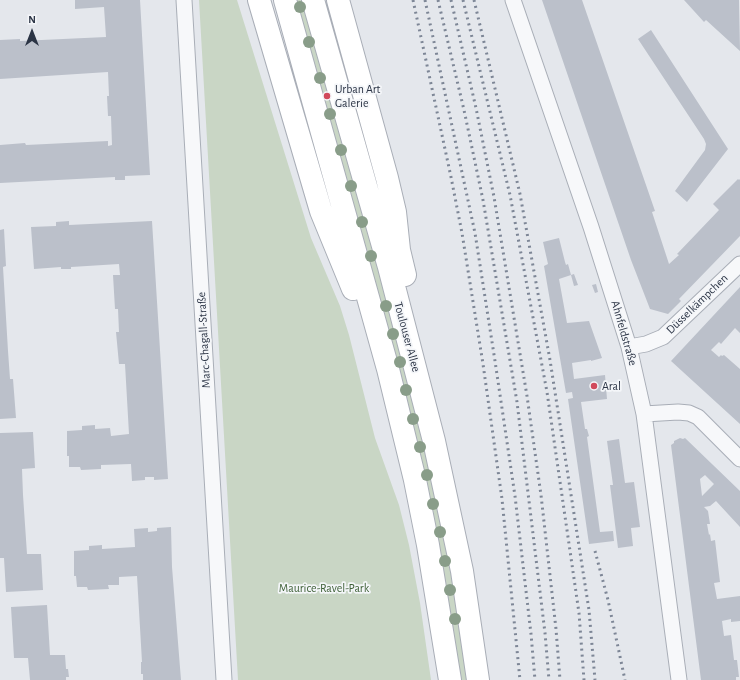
<!DOCTYPE html>
<meta charset="utf-8">
<style>
body{margin:0}
#map{position:relative;width:740px;height:680px;overflow:hidden;background:#e4e7ec;font-family:"Alegreya Sans",sans-serif}
canvas{display:block}
.north{position:absolute;left:12px;top:12px;width:40px;height:40px;-webkit-text-stroke:3px #f4f6f9;paint-order:stroke;rotate:0deg;font-size:11px;font-weight:700;line-height:16px;text-align:center;color:#2b3445}
.north::after{content:'';display:block;margin:auto;width:14px;height:18px;background:#2b3445;clip-path:polygon(50% 0,100% 100%,50% 72%,0 100%)}
</style>
<div id="map">
<canvas width="740" height="680"></canvas>
<div class="north">N</div>
</div>
<script>
const ctx = document.querySelector('canvas').getContext('2d');
ctx.lineJoin = 'round';
function paint(path, color) { ctx.fillStyle = color; ctx.fill(path, 'evenodd'); }
const poly = rows => new Path2D(rows.map(r => 'M' + r).join(''));
function stroke(path, color, width, dash) { ctx.strokeStyle = color; ctx.lineWidth = width; ctx.lineCap = dash ? 'butt' : 'round'; ctx.setLineDash(dash || []); ctx.stroke(path); }
function drawText(font, color, halo, rows, align = 'center') {
  ctx.font = font + ' "Alegreya Sans",sans-serif'; ctx.lineWidth = 3.5; ctx.setLineDash([]); ctx.textBaseline = 'middle'; ctx.strokeStyle = halo; ctx.fillStyle = color; for (const [text, x, y, turn = 0] of rows) {
    ctx.save(); ctx.translate(x, y); ctx.rotate((+turn || 0) * Math.PI / 180); ctx.textAlign = isNaN(turn) ? turn : align; if (halo) ctx.strokeText(text, 0, 0); ctx.fillText(text, 0, 0); ctx.restore();
  }
}
paint(poly([
 [199,0,237,0,311,238,340,306,349,335,375,438,399,505,409,545,420,603,431,680,238,680],
 [290,0,306,0,429,445,472,680,456,680]
]), '#c9d6c5');
paint(poly([
 [75,0,140,0,150,175,125,176,125,180,115,180,115,177,0,183,0,145,25,143,26,145,108,141,108,146,112,145,111,116,108,116,107,96,109,96,108,72,0,79,0,40,20,39,20,41,106,37,104,7,75,9],
 [542,0,582,0,655,211,652,212,669,264,679,255,677,254,719,210,713,204,738,179,739,180,740,179,740,236,679,299,681,301,668,314,650,309,631,260],
 [684,0,739,0,740,51,706,20,704,22],
 [651,30,728,149,687,202,675,191,705,150,706,144,704,139,638,39],
 [69,221,69,225,152,221,168,479,154,480,154,477,145,477,145,480,132,481,131,464,101,465,101,469,81,470,80,467,69,467,69,456,67,456,67,431,82,430,82,426,95,425,95,429,110,428,111,436,129,434,125,364,119,364,116,332,119,332,118,309,115,309,113,275,120,275,119,264,71,267,71,269,61,269,61,267,34,269,31,227,56,226,56,222],
 [4,229,6,266,3,267,8,351,10,379,13,379,16,418,0,419,0,230],
 [559,238,565,262,566,265,568,264,571,275,574,274,578,285,574,286,571,275,559,279,567,323,589,321,602,358,591,361,591,360,572,363,574,379,605,375,607,399,581,402,585,429,587,429,589,436,587,437,600,532,613,531,614,541,589,544,568,399,573,398,572,392,566,393,544,266,548,264,543,242],
 [596,284,598,292,595,293,592,285],
 [740,287,740,333,735,328,721,344,719,342,711,350,719,357,721,355,722,356,724,355,740,369,740,424,671,361],
 [33,432,35,468,22,469,23,495,27,554,41,554,43,590,6,592,4,558,0,558,0,433],
 [680,438,683,439,685,438,740,491,740,527,716,501,710,506,704,507,708,511,710,524,707,524,709,535,710,534,711,541,715,540,717,557,720,582,714,583,717,599,740,596,740,621,731,622,731,619,722,621,724,636,731,635,734,660,737,660,739,677,736,677,736,680,701,680,671,445,674,443,674,441],
 [705,475,714,484,702,496,700,479],
 [619,439,625,483,634,482,640,527,631,528,633,546,618,548,610,485,613,485,607,441],
 [171,527,172,567,181,680,143,680,143,674,141,674,141,662,142,662,137,576,119,577,119,585,108,585,109,589,88,590,87,587,77,587,76,576,74,576,74,551,89,550,89,546,102,545,102,549,135,547,134,529,148,528,148,532,157,531,157,528],
 [47,605,50,655,65,655,66,669,68,669,69,677,66,677,66,680,30,680,28,658,14,658,11,607]
]), '#bbc0ca');
const minor = poly([
 [184,0,224,680],
 [513,0,591,227,629,347,644,414,679,680],
 [629,347,646,344,663,337,740,264],
 [644,414,678,412,689,413,698,417,740,459]
]);
const secondary = poly([
 [259,0,321,211,353,289],
 [285,0,388,369,415,480,428,545,450,680],
 [313,0,389,267,434,441,462,571,478,680],
 [338,0,387,178,395,212,399,250,405,275]
]);
stroke(minor, '#a9aeb7', 17);
stroke(secondary, '#a9aeb7', 24);
stroke(minor, '#f7f8fa', 15);
stroke(secondary, '#fff', 22);
stroke(poly([
 [413,0,451,177,462,233,483,364,502,499,520,680],
 [425,0,475,233,495,361,515,496,531,634,535,680],
 [438,0,464,110,483,200,517,402,545,633,549,680],
 [451,0,476,108,494,197,527,396,541,495,556,629,560,680],
 [463,0,510,195,547,392,579,613,584,680],
 [474,0,520,194,550,360,589,610,595,680],
 [595,551,608,600,625,680]
]), '#7d8696', 3, [2, 4]);
ctx.fillStyle = '#899d89';
for (const [x, y] of [
 [300,7],
 [309,42],
 [320,78],
 [330,114],
 [341,150],
 [351,186],
 [362,222],
 [371,256],
 [386,306],
 [393,334],
 [400,362],
 [406,390],
 [413,419],
 [420,447],
 [427,475],
 [433,504],
 [440,532],
 [445,561],
 [450,590],
 [455,619]
]) { ctx.beginPath(); ctx.arc(x, y, 6, 0, 2 * Math.PI); ctx.fill(); }
for (const [x, y, r, color] of [
 [327,96,4,"#d1495b"],
 [594,386,4,"#d1495b"]
]) { const dot = new Path2D(); dot.arc(x, y, r, 0, 2 * Math.PI); ctx.fillStyle = color; ctx.fill(dot); stroke(dot, '#f4f6f9', 1.5); }
drawText('12px', '#2b3445', '#f4f6f9', [
 ["Urban Art",335,89],
 ["Galerie",335,103],
 ["Aral",602,386]
], 'left');
drawText('12px', '#2b3445', '#f4f6f9', [
 ["Düsselkämpchen",697,304,-44],
 ["Ahnfeldstraße",624,333,74],
 ["Toulouser Allee",407,337,75],
 ["Marc-Chagall-Straße",204,340,-93]
]);
drawText('12px', '#3f6138', '#f4f6f9', [
 ["Maurice-Ravel-Park",324,588]
]);
</script>
